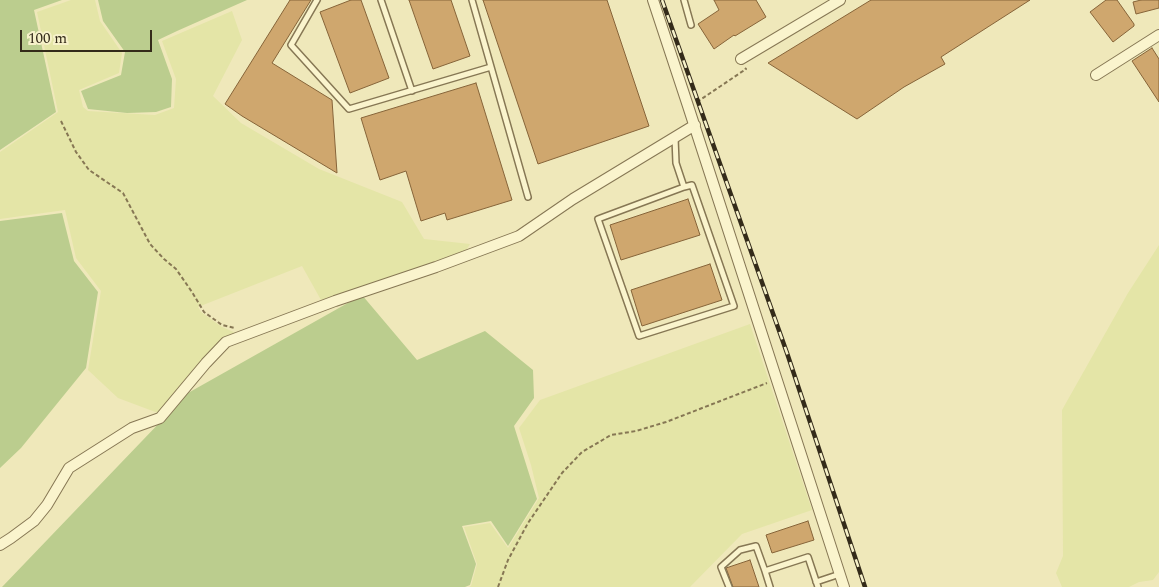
<!DOCTYPE html>
<style>
body{margin:0}
#map{position:relative;width:1159px;height:587px;overflow:hidden;background:#efe8ba;font-family:Spectral,serif}
canvas{display:block}
.scale{position:absolute;left:20px;top:30px;width:132px;height:22px;box-sizing:border-box;border:2px solid #342b1a;border-top:0;padding-left:6px;font-size:15px;line-height:18px;white-space:nowrap;color:#342b1a;-webkit-text-stroke:4px #f6f1c9;paint-order:stroke}
</style>
<div id="map">
<canvas width="1159" height="587"></canvas>
<div class="scale">100 m</div>
</div>
<script>
const ctx = document.querySelector('canvas').getContext('2d');
ctx.lineJoin = 'round';
function paint(path, color) { ctx.fillStyle = color; ctx.fill(path, 'evenodd'); }
const poly = rows => new Path2D(rows.map(r => 'M' + r).join(''));
function stroke(path, color, width, dash) { ctx.strokeStyle = color; ctx.lineWidth = width; ctx.lineCap = dash ? 'butt' : 'round'; ctx.setLineDash(dash || []); ctx.stroke(path); }
paint(poly([
 [71,0,95,0,100,21,122,53,119,73,79,90,83,107,88,111,155,115,174,108,176,79,162,41,232,11,242,40,213,96,241,123,319,169,402,202,424,239,470,244,464,254,401,276,321,300,302,266,198,307,201,312,222,327,236,333,225,340,158,413,118,398,88,370,101,291,76,258,65,210,0,219,0,152,58,112,37,12],
 [1159,245,1159,572,1153,580,1139,582,1129,587,1062,587,1056,573,1063,556,1062,410,1128,293],
 [750,324,812,510,742,534,690,587,469,587,471,586,477,564,464,527,490,523,508,548,539,498,531,465,519,428,540,400]
]), '#e4e5a7');
paint(poly([
 [0,0,62,0,34,10,56,112,0,150],
 [98,0,247,0,177,31,158,40,172,79,171,107,156,112,127,113,88,109,81,91,121,75,125,52,103,21],
 [62,213,74,261,98,292,86,368,21,448,0,468,0,221],
 [362,295,417,360,485,331,533,370,534,398,514,426,537,499,508,546,491,521,462,526,476,564,470,585,465,587,2,587,188,393]
]), '#bbcd8e');
const building = poly([
 [290,0,311,0,272,63,332,100,337,173,242,116,225,104,290,0],
 [351,0,361,0,389,78,350,93,320,12,351,0],
 [409,0,451,0,470,56,433,69,409,0],
 [483,0,607,0,649,126,538,164,483,0],
 [714,0,756,0,766,17,735,36,734,35,714,49,698,24,719,10,714,0],
 [871,0,1030,0,941,57,945,64,904,87,857,119,768,63,871,0],
 [1106,0,1117,0,1134,24,1134,26,1113,42,1090,12,1106,0],
 [1141,0,1159,0,1159,8,1136,14,1133,2,1141,0],
 [1152,48,1159,59,1159,102,1132,61,1152,48],
 [476,83,512,200,447,220,445,213,421,221,406,171,380,180,361,118,476,83],
 [688,199,700,235,621,260,610,225,688,199],
 [710,264,722,300,642,326,631,290,710,264],
 [808,521,814,540,772,553,766,535,808,521],
 [750,560,759,587,733,587,726,568,750,560]
]);
paint(building, '#cfa76e');
stroke(building, '#866439', 1);
const service = poly([
 [317,0,291,45,349,109,491,67],
 [381,0,412,91],
 [472,0,528,197],
 [684,0,691,25],
 [675,138,676,163,684,187,598,219,639,336,734,306,692,185,684,187],
 [816,582,840,574],
 [729,587,721,567,740,550,756,546,765,571],
 [770,587,765,571,808,557,818,587]
]);
const minor = poly([
 [653,0,688,106,844,587],
 [741,59,840,0],
 [1096,75,1159,35],
 [0,545,11,538,34,521,47,505,69,468,132,428,160,418,206,363,226,342,335,301,436,267,519,236,573,199,695,125]
]);
stroke(service, '#867754', 8);
stroke(minor, '#867754', 12);
stroke(poly([
 [697,102,746,69,745,68],
 [61,121,76,152,89,170,123,193,150,244,164,259,176,269,192,292,204,312,222,325,235,328],
 [498,587,508,560,528,523,562,473,582,452,611,435,636,431,666,422,767,383]
]), '#867754', 2, [4, 2.5]);
stroke(service, '#faf4cd', 5);
stroke(minor, '#faf4cd', 10);
const rail = poly([
 [662,0,787,353,865,587]
]);
stroke(rail, '#342b1a', 4.5);
stroke(rail, '#f6f1c9', 2.5, [8]);
</script>
